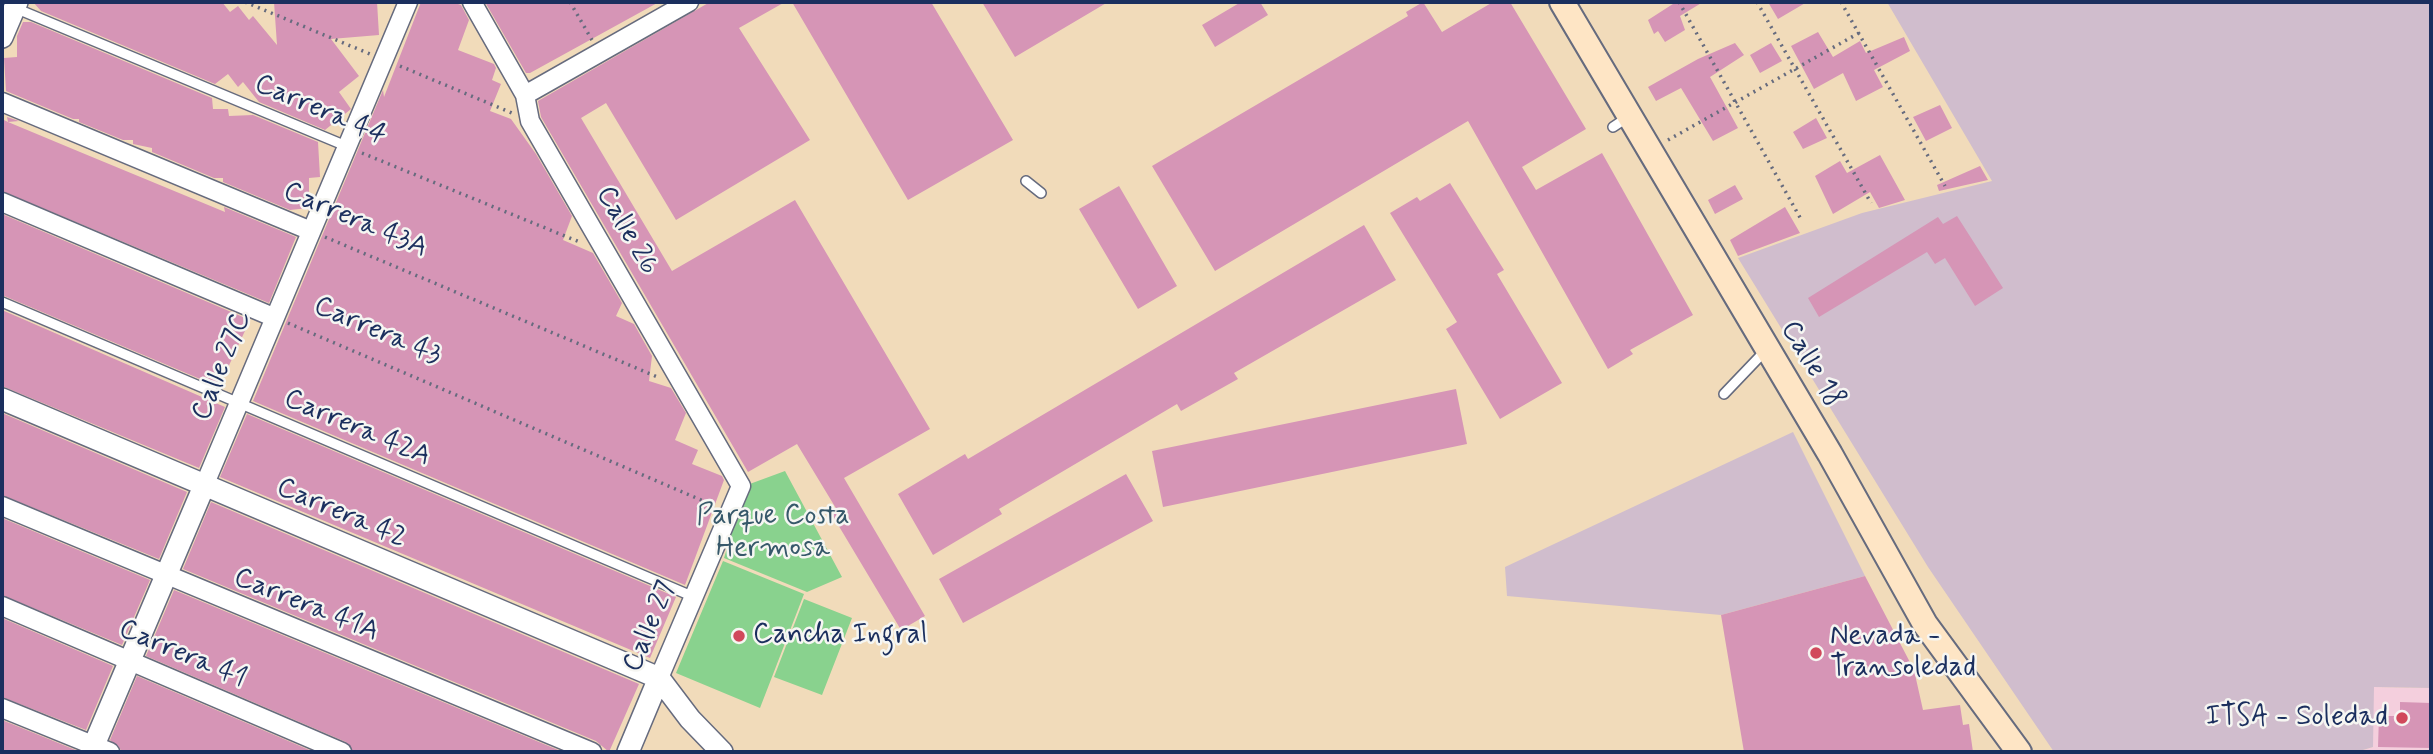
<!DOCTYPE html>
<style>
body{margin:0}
#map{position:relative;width:2433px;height:754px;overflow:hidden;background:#f1dbba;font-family:Mynerve,sans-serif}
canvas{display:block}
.frame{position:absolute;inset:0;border:4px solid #1b2f5e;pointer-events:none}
</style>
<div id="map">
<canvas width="2433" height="754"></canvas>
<div class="frame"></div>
</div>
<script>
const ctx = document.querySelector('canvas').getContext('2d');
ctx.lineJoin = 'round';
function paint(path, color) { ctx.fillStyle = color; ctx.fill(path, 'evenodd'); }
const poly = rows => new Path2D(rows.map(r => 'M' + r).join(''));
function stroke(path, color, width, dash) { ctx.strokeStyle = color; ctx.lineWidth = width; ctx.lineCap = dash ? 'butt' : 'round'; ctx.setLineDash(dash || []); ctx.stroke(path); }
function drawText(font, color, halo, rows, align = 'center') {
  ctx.font = font + ' Mynerve,sans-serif'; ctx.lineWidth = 5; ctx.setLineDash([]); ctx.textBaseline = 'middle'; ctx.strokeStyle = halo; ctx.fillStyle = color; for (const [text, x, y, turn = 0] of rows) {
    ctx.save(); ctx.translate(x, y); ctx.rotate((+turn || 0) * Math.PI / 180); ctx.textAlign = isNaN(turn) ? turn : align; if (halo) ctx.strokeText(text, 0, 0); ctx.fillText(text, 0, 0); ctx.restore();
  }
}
paint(poly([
 [2373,687,2431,688,2431,752,2356,752,2373,747]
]), '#f4cfdd');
paint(poly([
 [1887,2,2431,2,2431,688,2374,687,2373,747,2356,752,2054,752,1928,567,1738,258,1862,213,1992,181],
 [1793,432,1865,576,1721,615,1507,596,1505,567]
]), '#d0bdcd');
paint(poly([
 [785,471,842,577,807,592,724,558,747,485],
 [723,561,804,594,760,708,676,673],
 [804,599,852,618,822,695,774,677]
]), '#89d28e');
paint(poly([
 [33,2,222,2,230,12,238,6,249,20,253,16,277,45,274,2,377,2,379,35,331,39,359,76,339,92,351,109,325,130,259,102,243,82,238,87,228,74,215,84,41,11],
 [421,2,452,2,461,5,469,20,458,50,494,64,496,68,492,80,501,84,490,111,511,119,536,154,572,216,563,240,593,253,622,303,616,316,634,324,652,356,649,381,671,388,686,413,675,440,698,450,692,464,722,476,724,480,685,585,253,401,383,90,384,97],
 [485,2,659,2,530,73,526,73],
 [710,2,785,2,739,28,810,140,676,220,606,103,581,118,672,271,795,200,930,429,844,478,925,616,901,630,831,513,837,510,797,444,748,472,541,117,538,101],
 [792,2,931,2,1013,140,908,200],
 [982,2,1108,2,1015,57],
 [1241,2,1260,2,1268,15,1215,47,1202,25],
 [1423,2,1442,32,1493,2,1510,2,1586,129,1522,167,1536,190,1602,153,1693,315,1630,350,1633,354,1608,369,1468,121,1215,271,1152,166,1408,16,1406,12],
 [1676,2,1703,2,1680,16,1685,30,1665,42,1658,31,1654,34,1648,20],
 [1768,2,1807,2,1778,19],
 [23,22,31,22,212,98,213,109,228,109,229,116,253,115,318,142,320,177,309,178,309,208,290,210,223,182,223,178,214,178,152,152,152,148,133,144,133,140,123,140,79,122,79,119,73,119,6,91,4,58,17,57,17,36],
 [1818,32,1833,57,1860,41,1866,53,1904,37,1910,51,1874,70,1883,87,1856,101,1843,73,1814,89,1791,46],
 [1735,43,1744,55,1710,77,1738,128,1713,141,1681,88,1656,101,1648,87,1698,59],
 [1771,43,1782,61,1760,73,1750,55],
 [1940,105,1952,128,1926,141,1913,117],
 [7,117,19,121,8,122,80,152,225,212,224,207,296,237,269,303,2,191,2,119,8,122],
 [1816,118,1827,138,1803,149,1793,132],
 [1880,155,1905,200,1879,208,1870,192,1833,214,1815,176,1840,161,1847,173],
 [1980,166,1988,180,1939,191,1937,185],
 [1450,183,1504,270,1497,274,1562,383,1500,419,1446,329,1457,322,1390,213,1417,197,1420,201],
 [1735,185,1743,199,1715,214,1708,200],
 [1119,186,1177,286,1138,309,1079,209],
 [1785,207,1800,233,1738,256,1730,240],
 [2,214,250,320,219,387,2,295],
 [1957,216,2003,288,1975,306,1945,258,1935,264,1927,252,1819,317,1808,298,1938,217,1943,224],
 [1364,225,1396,280,1234,373,1238,379,1181,411,1177,404,999,509,1002,514,933,555,898,494,965,454,968,459],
 [2,310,225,407,199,468,2,386],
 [1456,389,1467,444,1163,507,1152,451],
 [2,413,187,492,159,559,2,495],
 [247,414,676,597,650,658,220,477],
 [1126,474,1153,521,963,623,939,579],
 [211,502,639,684,609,752,596,741,183,569],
 [2,518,150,580,122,645,2,595],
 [1865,576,1914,670,1923,710,1960,705,1963,725,1969,724,1973,752,1744,752,1721,615],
 [174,590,563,752,353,752,346,742,146,656],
 [2,618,113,666,86,730,2,697],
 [137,676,314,752,121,750,110,740],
 [2400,702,2431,703,2431,748,2378,747,2379,716,2400,716],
 [2,720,78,751,78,752,2,752]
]), '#d695b6');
const service = poly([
 [15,8,346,146],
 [1613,127,1628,117],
 [1026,181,1041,193],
 [2,302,694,597],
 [1724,394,1766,350]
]);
const minor = poly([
 [472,2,525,95,530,121,741,486,659,678],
 [525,95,689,2],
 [2,102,311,231],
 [2,202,273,317],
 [204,486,408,2],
 [2,506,592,752],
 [2,606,342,752],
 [2,708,110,752]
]);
const tertiary = poly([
 [2,37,17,2],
 [2,399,659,678],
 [659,678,690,719,722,752],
 [91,752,204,486],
 [628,752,659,678]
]);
const secondary = poly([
 [1562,2,1830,454,1925,624,2019,752]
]);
stroke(service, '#666b7e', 12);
stroke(minor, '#666b7e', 21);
stroke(tertiary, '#666b7e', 24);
stroke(secondary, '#666b7e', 28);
stroke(poly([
 [245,2,370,54],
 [570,2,592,40],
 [1679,2,1802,221],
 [1757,2,1871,203],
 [1841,2,1945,186],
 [400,66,512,113],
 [1668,140,1859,33],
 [362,153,582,243],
 [325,237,660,378],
 [288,323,715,506]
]), '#666b7e', 3.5, [2, 5]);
stroke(service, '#fff', 9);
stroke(minor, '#fff', 18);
stroke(tertiary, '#fff', 21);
stroke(secondary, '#fee5c5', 24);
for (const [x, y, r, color] of [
 [739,636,7,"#d1495b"],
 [1816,653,7,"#d1495b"],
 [2402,718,7,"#d1495b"]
]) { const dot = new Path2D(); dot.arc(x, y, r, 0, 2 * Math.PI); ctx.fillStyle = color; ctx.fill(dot); stroke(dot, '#f6f6f2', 2.5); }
drawText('28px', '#1b2f5e', '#f6f6f2', [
 ["Carrera 44",320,111,23],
 ["Carrera 43A",355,221,23],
 ["Calle 26",626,231,60],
 ["Carrera 43",377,332,23],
 ["Calle 18",1811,365,59],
 ["Calle 27C",223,366,-68],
 ["Carrera 42A",357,429,23],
 ["Carrera 42",341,514,23],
 ["Carrera 41A",306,606,22],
 ["Calle 27",651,627,-67],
 ["Carrera 41",182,655,23]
]);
drawText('28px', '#36586a', '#f6f6f2', [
 ["Parque Costa",773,517],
 ["Hermosa",773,549]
]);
drawText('28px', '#1b2f5e', '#f6f6f2', [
 ["Cancha Ingral",753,636],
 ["Nevada -",1830,637],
 ["Transoledad",1830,669],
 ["ITSA - Soledad",2388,718,"right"]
], 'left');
</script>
